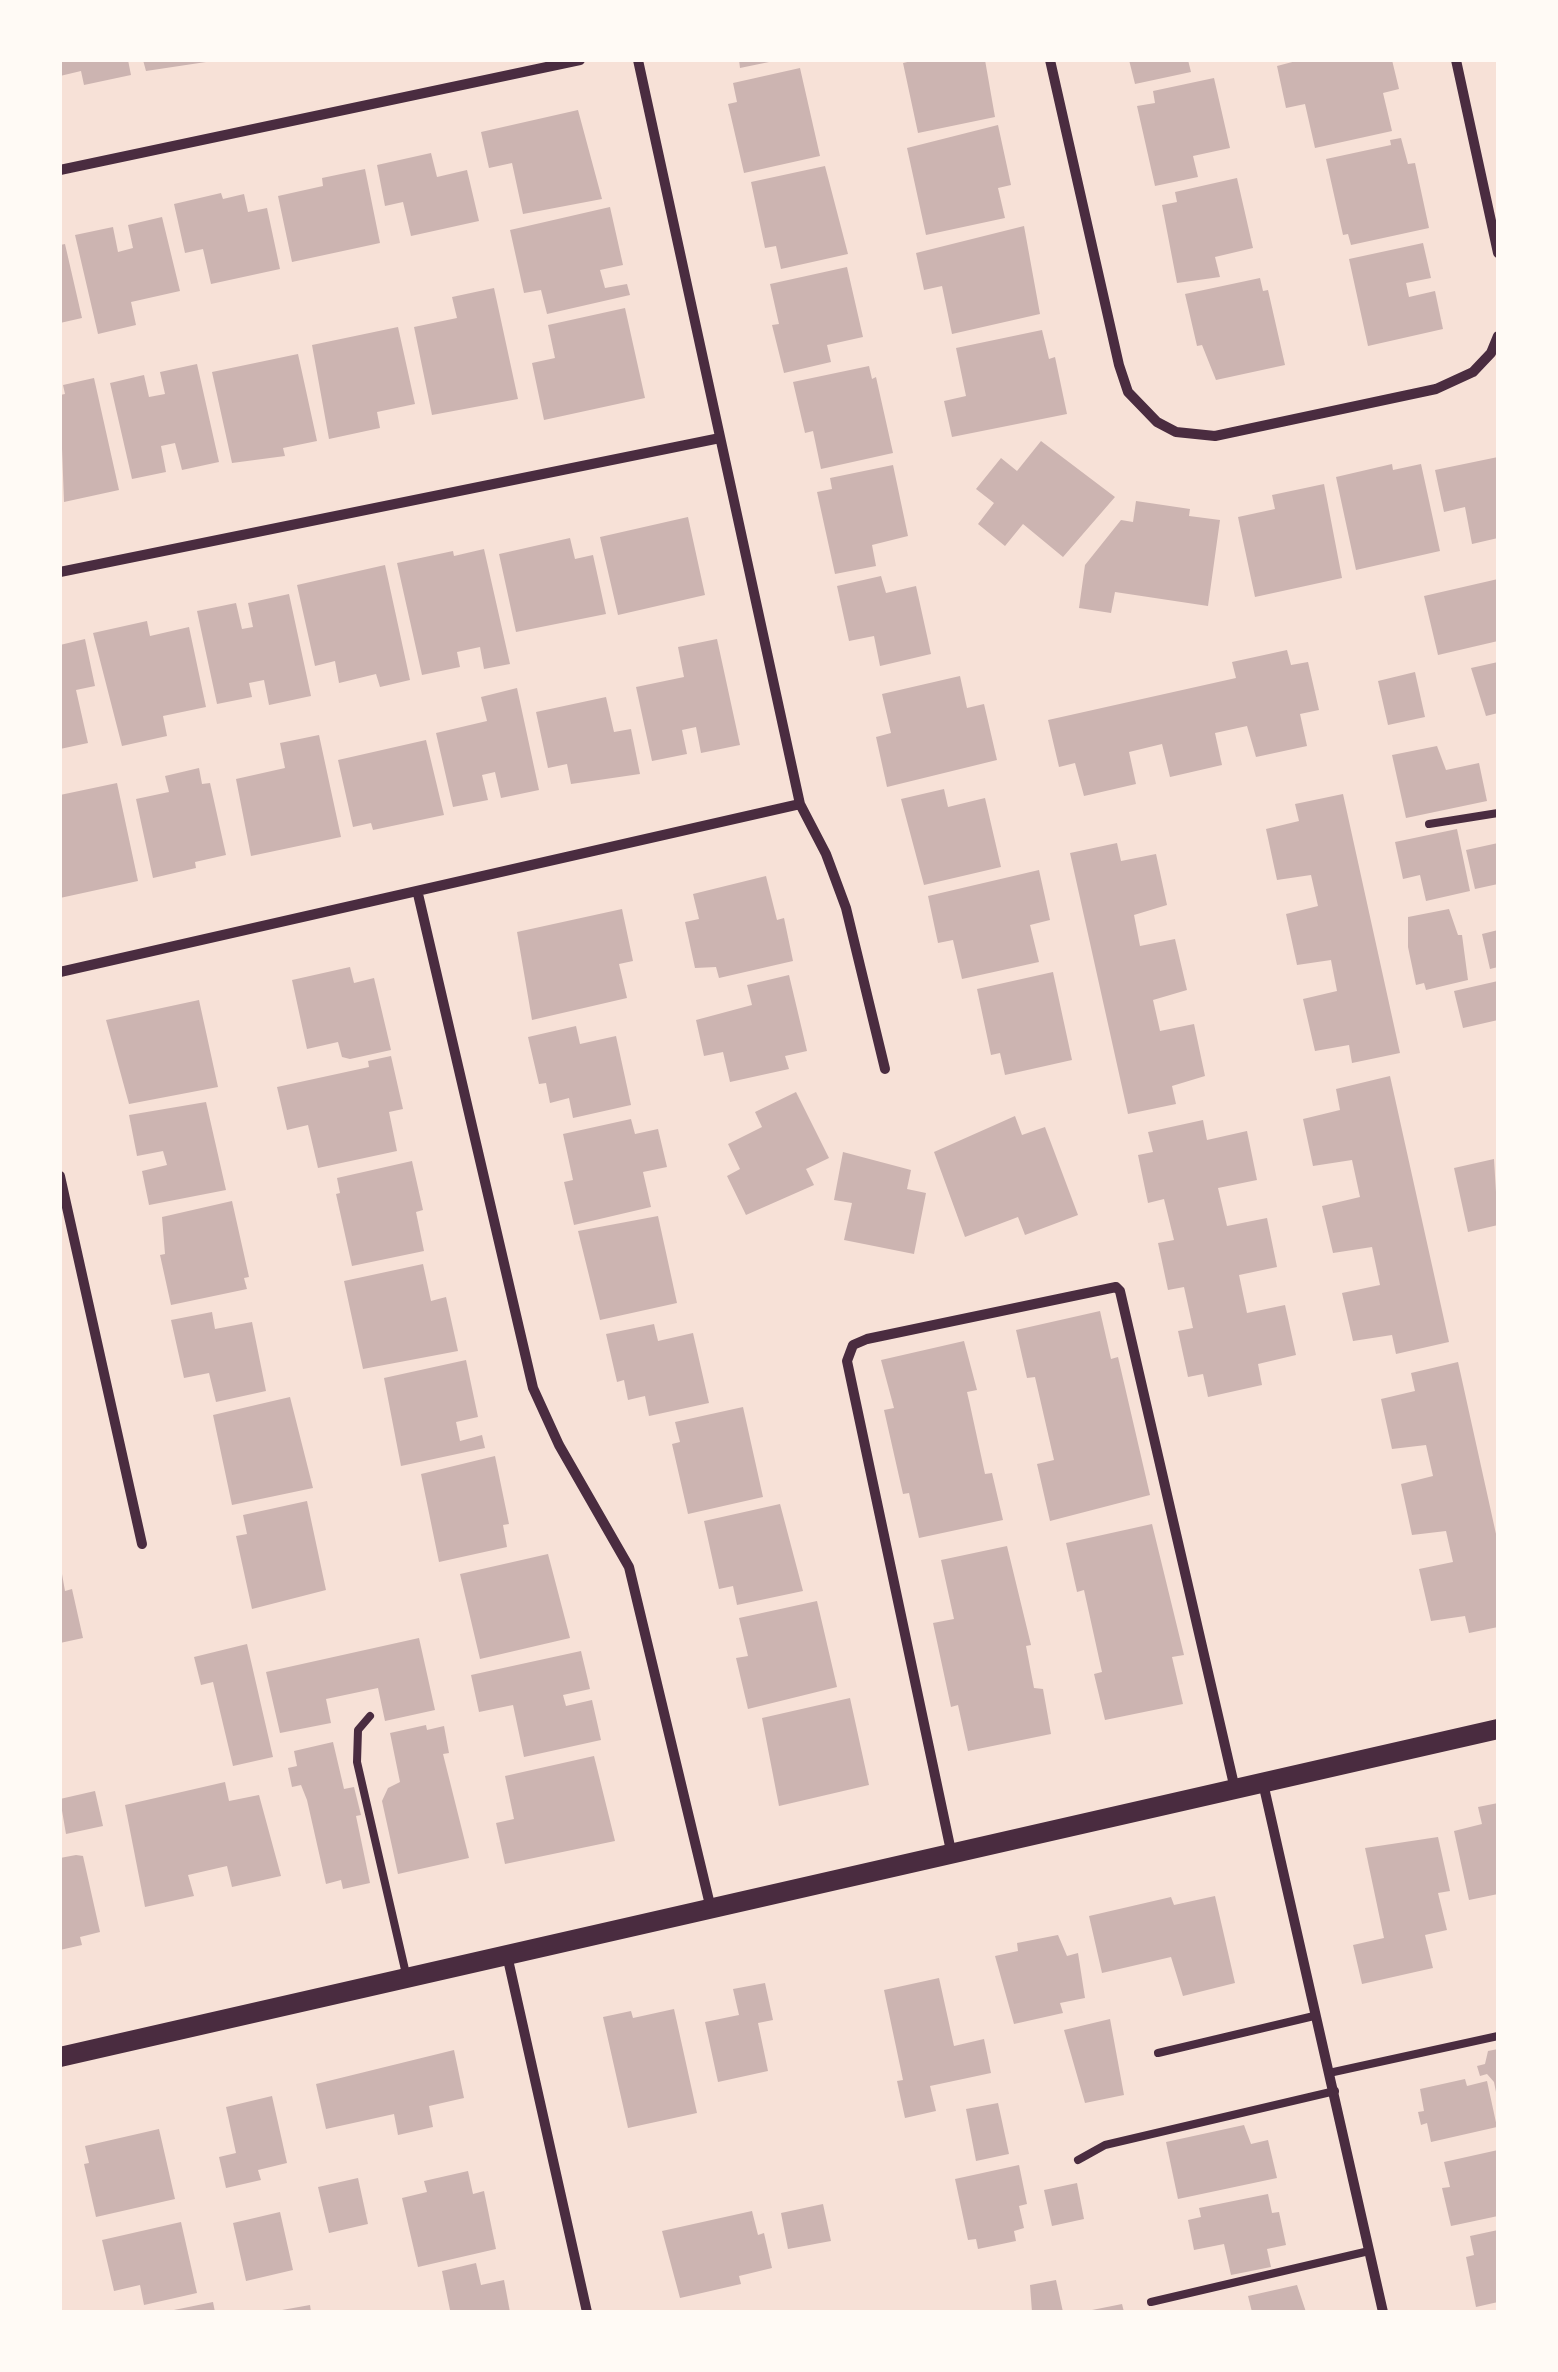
<!DOCTYPE html>
<style>
body{margin:0}
#map{position:relative;width:1558px;height:2372px;overflow:hidden;background:#f7e1d7;font-family:Barlow,sans-serif}
canvas{display:block}
.frame{position:absolute;inset:0;border:62px solid #fffaf5;pointer-events:none}
</style>
<div id="map">
<canvas width="1558" height="2372"></canvas>
<div class="frame"></div>
</div>
<script>
const ctx = document.querySelector('canvas').getContext('2d');
ctx.lineJoin = 'round';
function paint(path, color) { ctx.fillStyle = color; ctx.fill(path, 'evenodd'); }
const poly = rows => new Path2D(rows.map(r => 'M' + r).join(''));
function stroke(path, color, width, dash) { ctx.strokeStyle = color; ctx.lineWidth = width; ctx.lineCap = dash ? 'butt' : 'round'; ctx.setLineDash(dash || []); ctx.stroke(path); }
paint(poly([
 [60,60,128,60,131,75,84,85,81,71,60,76],
 [143,60,206,60,206,62,146,71],
 [739,60,769,60,769,62,740,68],
 [916,60,985,60,995,117,918,133,903,63],
 [1129,60,1188,60,1191,72,1135,84],
 [1300,60,1392,60,1399,89,1383,93,1392,131,1315,148,1305,104,1286,108,1277,66],
 [800,68,820,156,744,173,728,104,737,102,733,83],
 [1214,78,1230,148,1193,156,1198,177,1155,186,1137,106,1155,103,1153,91],
 [578,110,602,199,523,214,512,163,489,168,481,132],
 [998,125,1011,185,998,188,1005,218,926,235,907,148],
 [1401,138,1408,164,1415,163,1429,228,1351,245,1348,234,1343,235,1326,159,1391,145,1390,140],
 [431,153,437,177,467,170,479,221,411,236,403,202,385,206,377,165],
 [825,166,848,254,781,269,776,246,765,248,751,182],
 [365,169,380,243,292,262,278,196,323,186,322,178],
 [1237,178,1253,248,1215,257,1220,277,1177,283,1162,205,1177,202,1175,192],
 [221,193,223,199,244,194,248,212,267,208,280,269,211,284,203,249,185,253,174,204],
 [610,207,623,265,600,270,605,288,627,284,630,295,547,314,541,290,524,293,510,230],
 [162,217,180,291,131,302,136,325,98,334,75,235,113,227,118,252,133,248,128,225],
 [1024,226,1040,314,952,334,942,286,924,290,916,253],
 [1423,243,1431,278,1406,283,1409,297,1435,291,1443,329,1368,346,1349,259],
 [65,244,82,318,60,323,60,245],
 [847,267,863,337,827,345,831,362,784,373,772,325,779,324,770,284],
 [1260,278,1263,291,1268,290,1285,365,1216,380,1202,345,1197,346,1185,294],
 [494,288,518,399,432,415,414,327,457,318,452,297],
 [625,308,645,398,544,420,532,363,555,358,548,325],
 [398,327,415,404,377,412,380,428,329,439,312,345],
 [1042,330,1049,359,1055,357,1067,414,952,437,944,401,966,396,956,348],
 [298,354,317,441,283,448,285,456,232,463,212,372],
 [197,364,219,462,182,470,175,443,161,446,166,472,132,479,110,383,144,375,149,397,165,394,160,372],
 [869,366,872,379,876,377,893,453,821,469,813,431,805,433,793,382],
 [94,378,119,490,64,502,60,395,65,394,63,385],
 [1041,441,1115,497,1063,557,1023,524,1005,546,978,524,994,503,976,489,1001,458,1017,471],
 [1498,457,1498,538,1472,544,1465,507,1444,512,1435,470],
 [1392,464,1393,470,1421,464,1440,551,1356,570,1336,477],
 [893,465,908,536,872,545,876,566,835,574,817,492,832,489,830,478],
 [1324,484,1342,578,1255,597,1238,517,1275,509,1272,495],
 [1136,501,1190,509,1189,516,1220,520,1208,606,1115,592,1111,613,1079,608,1085,565,1121,520,1133,522],
 [688,517,705,595,618,615,600,537],
 [570,538,575,559,593,555,606,614,516,632,499,554],
 [484,549,510,664,484,669,480,647,457,652,460,667,422,675,397,563,453,551,454,556],
 [385,565,410,680,380,687,376,674,339,683,335,661,315,666,297,585],
 [881,576,886,593,916,586,931,654,880,666,874,636,849,641,837,586],
 [1498,579,1498,641,1438,655,1424,596],
 [289,594,311,696,269,705,264,680,249,683,252,697,217,704,197,611,236,603,242,629,253,627,248,603],
 [147,621,150,636,189,627,206,707,163,716,167,736,122,746,93,633],
 [85,639,95,686,76,690,88,743,60,749,60,645],
 [717,639,740,745,701,753,696,727,682,730,687,754,652,761,636,687,684,677,678,647],
 [1287,650,1291,665,1308,662,1319,710,1300,714,1307,746,1256,757,1247,726,1215,733,1222,765,1170,777,1162,744,1129,752,1136,784,1084,796,1075,763,1059,767,1048,720,1236,678,1232,662],
 [1498,662,1498,713,1486,716,1471,668],
 [1415,672,1425,717,1388,725,1378,681],
 [960,676,967,708,984,704,997,760,887,787,876,737,891,733,882,694],
 [517,688,539,790,501,798,495,772,482,775,488,800,453,807,436,733,487,721,481,697],
 [606,697,614,732,631,729,640,774,571,784,567,764,548,768,536,712],
 [319,735,341,837,251,856,236,779,285,768,280,743],
 [426,740,444,815,373,830,371,823,353,827,338,760],
 [1437,746,1446,770,1479,763,1487,801,1406,818,1392,755],
 [199,768,202,784,210,783,226,855,195,862,196,868,153,878,136,799,169,792,165,776],
 [117,783,138,881,60,898,60,795],
 [944,789,948,807,985,798,1001,867,924,885,901,799],
 [1343,794,1400,1053,1352,1063,1349,1045,1315,1051,1303,999,1337,991,1331,960,1297,965,1286,914,1318,906,1311,875,1277,880,1266,829,1299,821,1295,804],
 [1457,829,1470,891,1426,901,1420,875,1403,879,1395,842],
 [1117,843,1121,861,1156,854,1167,905,1134,915,1140,946,1175,939,1187,990,1153,1000,1160,1031,1194,1024,1205,1076,1172,1086,1176,1104,1128,1114,1070,853],
 [1498,843,1498,884,1475,889,1466,850],
 [1039,870,1050,920,1030,925,1039,962,962,979,953,940,938,943,928,896],
 [766,876,777,920,784,918,793,961,719,978,716,967,695,968,685,922,699,919,693,894],
 [622,909,633,961,619,964,627,998,532,1020,517,932],
 [1449,909,1458,935,1462,935,1468,980,1426,990,1424,983,1416,985,1408,947,1408,917],
 [1498,930,1498,967,1490,969,1482,934],
 [350,967,354,983,374,978,391,1050,350,1059,342,1057,338,1042,307,1049,292,980],
 [1053,972,1072,1060,1005,1075,1000,1053,991,1055,977,989],
 [789,975,807,1051,785,1056,789,1069,730,1082,723,1052,704,1056,696,1020,752,1005,747,985],
 [1498,981,1498,1020,1463,1028,1454,991],
 [199,1000,218,1087,129,1104,106,1020],
 [576,1026,580,1044,616,1036,631,1105,573,1118,569,1098,550,1103,546,1083,539,1084,528,1037],
 [391,1056,403,1109,389,1112,397,1151,318,1168,308,1125,287,1130,277,1087,369,1067,368,1061],
 [1390,1076,1449,1342,1396,1354,1392,1335,1353,1341,1342,1293,1380,1285,1372,1247,1333,1253,1322,1206,1360,1197,1352,1160,1313,1166,1303,1119,1340,1110,1336,1089],
 [796,1092,829,1158,806,1169,814,1185,746,1215,727,1176,740,1169,728,1144,762,1127,755,1112],
 [206,1102,226,1190,149,1205,142,1171,167,1165,163,1151,137,1156,129,1115],
 [1015,1116,1022,1135,1045,1127,1078,1215,1025,1235,1018,1217,965,1237,934,1152],
 [631,1119,635,1134,658,1129,667,1167,643,1172,651,1207,574,1225,564,1182,573,1180,563,1134],
 [1203,1120,1207,1140,1247,1131,1257,1180,1218,1188,1227,1226,1267,1218,1277,1267,1239,1275,1247,1313,1285,1305,1296,1355,1258,1364,1262,1385,1208,1397,1203,1374,1188,1377,1178,1331,1193,1328,1184,1287,1168,1290,1158,1243,1174,1240,1164,1199,1148,1203,1138,1155,1153,1152,1148,1132],
 [843,1152,911,1170,907,1189,926,1193,914,1254,844,1240,852,1203,834,1200],
 [1494,1159,1498,1225,1468,1232,1454,1168],
 [412,1161,423,1210,416,1212,424,1251,352,1266,336,1194,340,1193,337,1178],
 [232,1201,249,1277,244,1278,247,1289,171,1305,160,1255,165,1254,162,1217],
 [658,1216,677,1303,600,1320,578,1231],
 [423,1264,431,1301,446,1297,458,1351,363,1369,344,1281],
 [1100,1311,1111,1359,1118,1357,1150,1495,1050,1521,1037,1464,1054,1460,1035,1377,1027,1378,1016,1330],
 [212,1312,215,1329,252,1322,266,1391,216,1402,209,1373,184,1378,171,1320],
 [654,1324,658,1341,693,1333,709,1403,649,1416,645,1396,628,1400,624,1380,617,1382,606,1334],
 [964,1341,977,1390,967,1392,970,1405,985,1474,992,1473,1003,1520,919,1538,909,1493,903,1494,884,1410,894,1408,881,1360],
 [466,1360,478,1417,456,1422,460,1441,482,1435,485,1448,401,1466,384,1378],
 [1458,1362,1498,1543,1498,1627,1469,1633,1465,1616,1431,1621,1419,1569,1453,1562,1446,1531,1412,1535,1401,1484,1433,1476,1426,1445,1392,1449,1381,1399,1415,1391,1411,1373],
 [290,1397,313,1488,232,1505,213,1415],
 [743,1407,763,1497,688,1514,672,1444,680,1442,675,1422],
 [495,1456,509,1524,503,1525,507,1547,439,1562,421,1474],
 [307,1501,326,1590,252,1609,236,1536,247,1534,243,1515],
 [780,1504,803,1591,737,1605,733,1586,719,1589,704,1521],
 [1152,1524,1184,1655,1172,1657,1183,1704,1105,1720,1094,1674,1102,1672,1084,1590,1077,1592,1066,1543],
 [1007,1546,1031,1645,1026,1646,1034,1688,1043,1689,1051,1734,968,1751,958,1705,951,1707,933,1623,954,1619,941,1560],
 [548,1554,570,1638,480,1659,460,1574],
 [62,1574,65,1591,72,1589,83,1638,60,1643],
 [817,1601,837,1687,748,1709,736,1658,748,1656,739,1618],
 [419,1638,435,1710,385,1721,378,1688,326,1699,331,1723,280,1733,266,1672],
 [247,1644,273,1757,233,1766,213,1682,201,1685,194,1657],
 [581,1651,590,1689,563,1695,566,1706,592,1700,601,1740,524,1757,513,1705,479,1712,471,1675],
 [850,1698,869,1785,779,1806,762,1718],
 [426,1725,427,1730,444,1726,449,1753,443,1754,469,1858,398,1874,382,1801,388,1788,400,1782,390,1733],
 [333,1742,344,1789,354,1787,361,1815,356,1816,370,1883,343,1889,341,1880,326,1884,307,1800,301,1785,292,1787,288,1768,297,1766,294,1751],
 [594,1756,615,1841,505,1864,496,1823,514,1819,505,1776],
 [225,1782,229,1801,259,1795,281,1876,232,1887,227,1866,188,1875,194,1896,145,1907,125,1805],
 [95,1791,103,1826,66,1834,60,1799],
 [1498,1803,1498,1894,1469,1900,1454,1831,1482,1824,1478,1807],
 [1438,1837,1450,1891,1438,1893,1447,1930,1425,1935,1433,1968,1362,1984,1353,1945,1384,1938,1365,1848],
 [76,1855,83,1856,100,1932,80,1937,82,1945,60,1950,60,1858],
 [1215,1896,1235,1983,1183,1996,1171,1957,1102,1973,1089,1916,1171,1897,1174,1905],
 [1058,1935,1067,1956,1078,1953,1085,1998,1060,2003,1063,2013,1014,2024,995,1956,1018,1951,1017,1943],
 [939,1978,954,2046,984,2039,991,2073,930,2086,936,2111,905,2118,897,2081,903,2080,884,1990],
 [765,1983,773,2020,758,2023,768,2071,718,2082,705,2022,739,2015,733,1989],
 [674,2009,697,2113,628,2128,603,2017,631,2011,633,2018],
 [1110,2019,1124,2095,1085,2103,1064,2030],
 [1498,2049,1498,2092,1496,2092,1494,2082,1487,2074,1480,2076,1477,2066,1485,2064,1488,2051],
 [454,2050,464,2098,429,2106,433,2127,398,2135,394,2114,326,2129,316,2084],
 [1465,2079,1467,2086,1487,2081,1497,2127,1431,2142,1427,2123,1421,2125,1418,2112,1424,2111,1420,2089],
 [272,2096,287,2163,258,2170,261,2180,226,2188,219,2157,236,2153,226,2107],
 [998,2103,1009,2154,976,2161,966,2109],
 [1244,2125,1251,2144,1268,2140,1277,2178,1178,2199,1166,2142],
 [159,2129,175,2199,96,2217,84,2164,89,2163,85,2146],
 [1498,2150,1498,2216,1451,2226,1442,2188,1450,2187,1444,2162],
 [1019,2165,1027,2204,1019,2206,1024,2228,1014,2231,1016,2241,978,2249,976,2239,968,2240,955,2179],
 [468,2171,473,2194,484,2191,496,2249,418,2267,402,2198,427,2192,424,2181],
 [358,2178,368,2224,329,2233,318,2187],
 [1077,2183,1084,2219,1052,2226,1044,2190],
 [1268,2194,1272,2213,1279,2212,1286,2245,1267,2249,1271,2267,1231,2275,1224,2244,1194,2250,1188,2220,1201,2217,1199,2208],
 [823,2204,831,2241,788,2249,781,2213],
 [752,2211,758,2235,764,2233,772,2268,739,2276,741,2284,680,2298,662,2231],
 [280,2212,293,2270,246,2281,233,2223],
 [181,2222,197,2293,144,2305,140,2285,114,2291,102,2240],
 [1498,2230,1498,2302,1476,2307,1466,2257,1474,2255,1470,2236],
 [476,2263,481,2285,504,2280,510,2312,450,2310,442,2271],
 [1056,2280,1063,2312,1032,2312,1030,2285],
 [1297,2285,1306,2312,1252,2312,1248,2296],
 [213,2302,215,2312,174,2312,174,2310],
 [1122,2304,1124,2312,1092,2312,1092,2310],
 [310,2305,311,2312,283,2312,282,2310]
]), '#ccb4b1');
stroke(poly([
 [1429,824,1498,813],
 [370,1716,358,1730,357,1762,406,1974],
 [1158,2053,1314,2016],
 [1329,2073,1498,2036],
 [1078,2160,1105,2145,1335,2091],
 [1151,2302,1369,2251]
]), '#4a2c40', 8);
stroke(poly([
 [638,60,800,804,826,854,846,908,885,1069],
 [1050,60,1119,365,1128,392,1157,422,1176,432,1215,436,1436,389,1473,372,1491,353,1498,336],
 [1456,60,1498,253],
 [60,170,580,60],
 [60,572,720,438],
 [418,894,533,1388,559,1445,629,1567,711,1909],
 [60,972,800,804],
 [60,1176,142,1544],
 [1263,1783,1383,2312],
 [951,1851,847,1361,853,1345,867,1339,1116,1287,1120,1291,1235,1789],
 [507,1955,587,2312]
]), '#4a2c40', 10);
stroke(poly([
 [60,2057,1498,1729]
]), '#4a2c40', 20);
</script>
